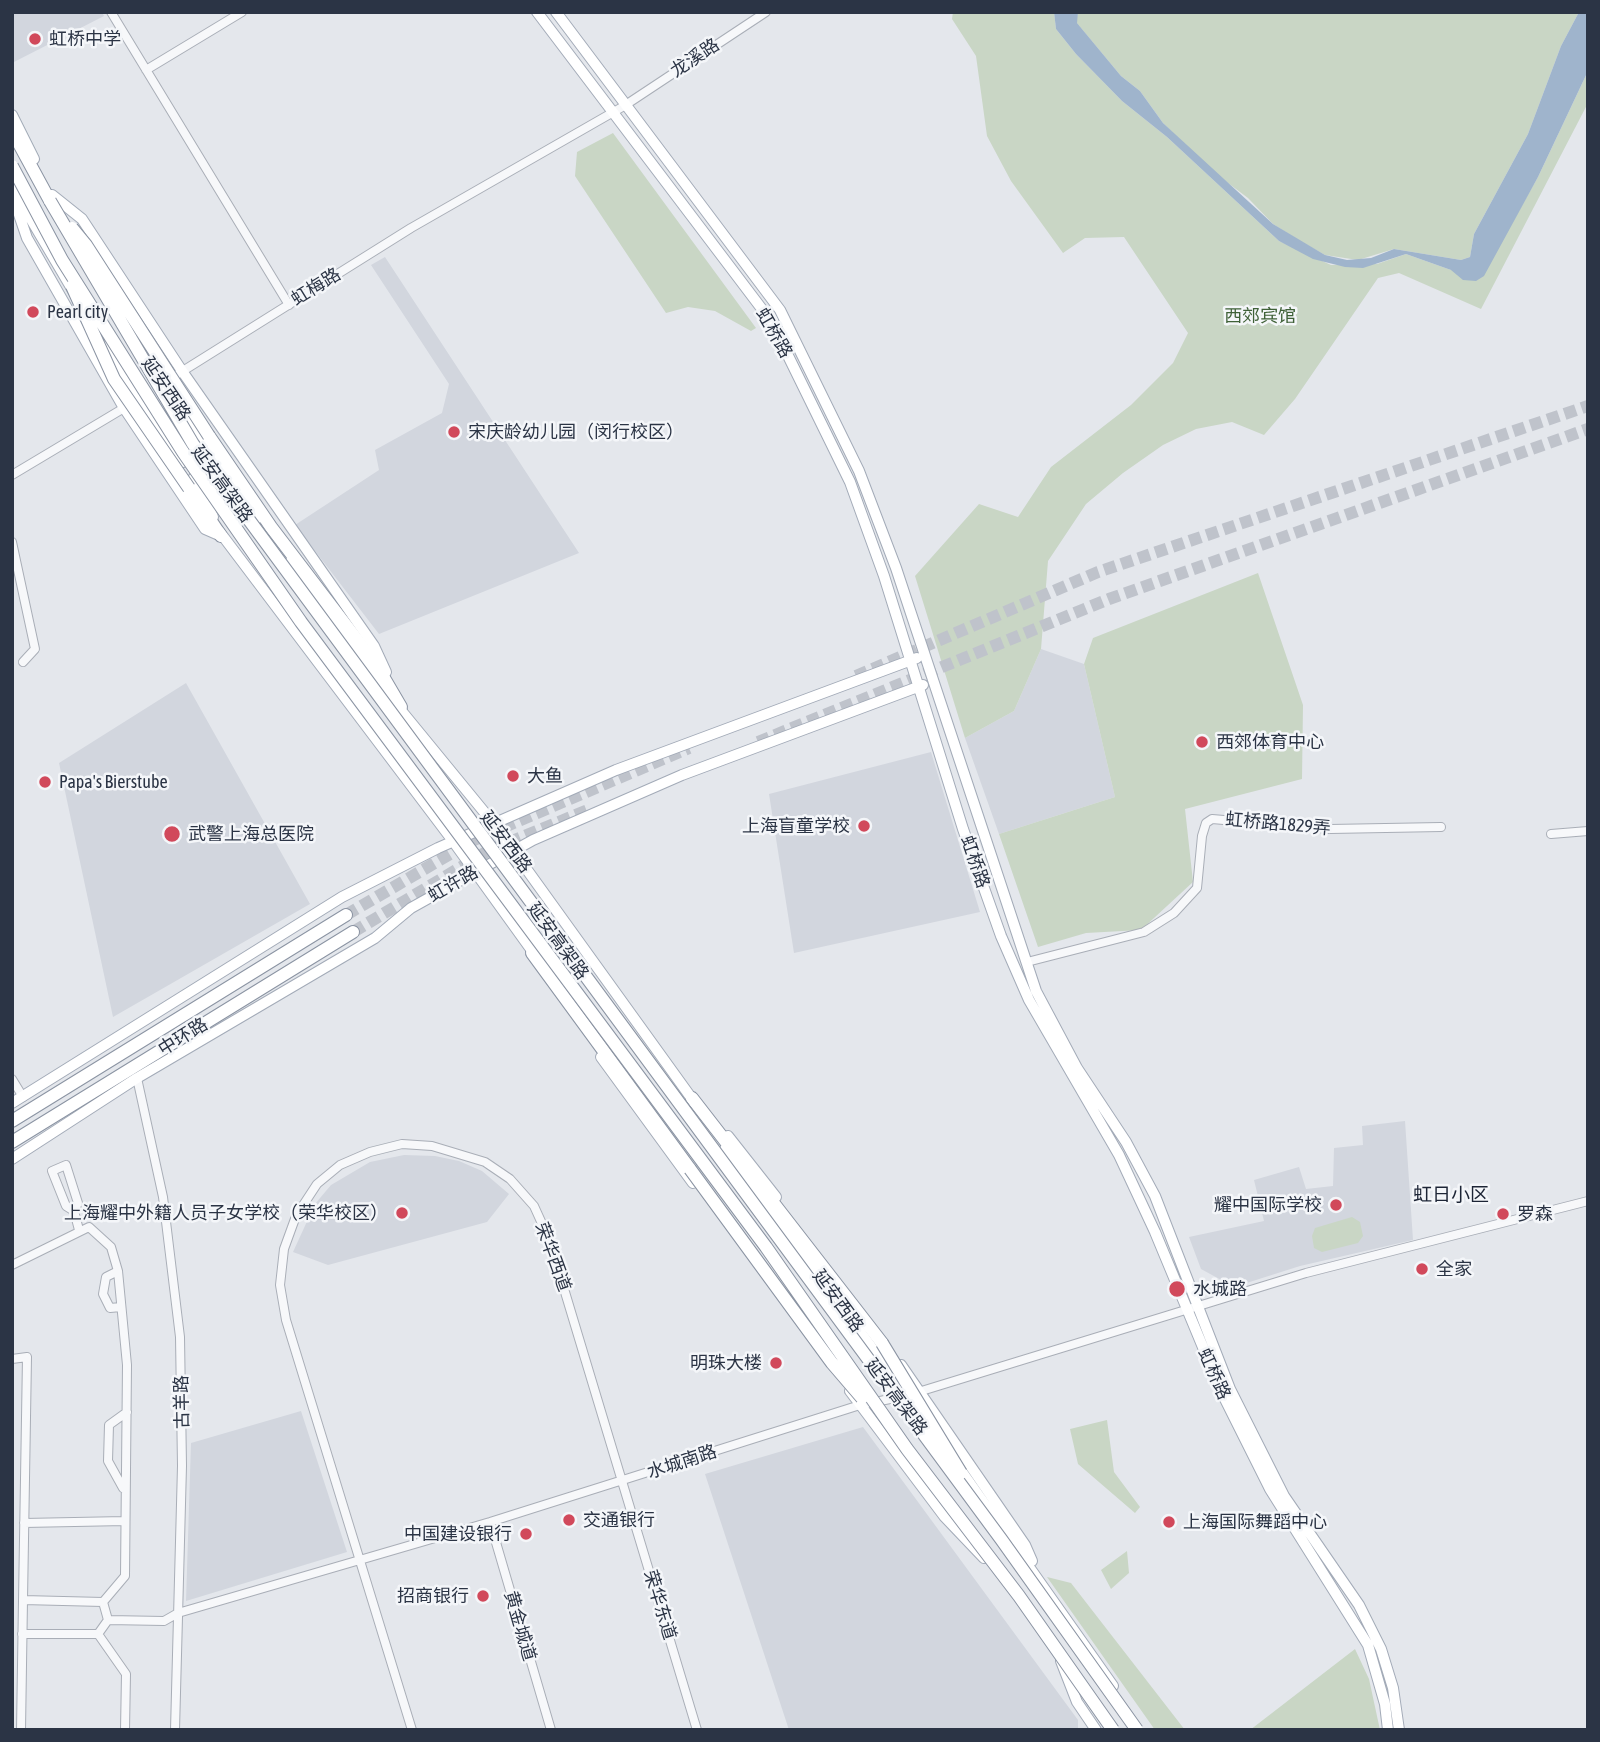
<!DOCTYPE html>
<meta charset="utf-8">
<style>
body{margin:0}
#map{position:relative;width:1600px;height:1742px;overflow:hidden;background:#e4e7ec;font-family:"Asap Condensed",sans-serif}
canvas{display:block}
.frame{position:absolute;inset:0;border:14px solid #2b3445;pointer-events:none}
</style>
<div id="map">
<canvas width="1600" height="1742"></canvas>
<div class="frame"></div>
</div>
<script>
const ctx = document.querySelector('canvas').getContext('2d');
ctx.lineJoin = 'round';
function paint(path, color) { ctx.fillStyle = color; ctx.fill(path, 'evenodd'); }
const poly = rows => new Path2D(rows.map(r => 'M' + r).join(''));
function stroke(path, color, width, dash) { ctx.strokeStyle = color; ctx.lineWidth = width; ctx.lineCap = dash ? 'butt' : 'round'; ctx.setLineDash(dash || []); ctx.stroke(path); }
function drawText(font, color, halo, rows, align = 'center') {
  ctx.font = font + ' "Asap Condensed","Noto Sans SC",sans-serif'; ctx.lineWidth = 5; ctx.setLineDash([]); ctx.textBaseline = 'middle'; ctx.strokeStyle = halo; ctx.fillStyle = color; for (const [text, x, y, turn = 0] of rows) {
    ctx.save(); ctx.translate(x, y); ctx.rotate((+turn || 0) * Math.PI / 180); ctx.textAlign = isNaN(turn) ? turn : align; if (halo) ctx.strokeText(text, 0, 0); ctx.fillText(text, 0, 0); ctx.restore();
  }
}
paint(poly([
 [12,12,102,12,104,16,12,63],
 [385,257,579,553,379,634,295,525,379,470,375,450,442,413,449,384,371,265],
 [1041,649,1084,664,1115,797,999,834,965,738,1014,711],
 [186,683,310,904,113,1017,59,763],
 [931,752,980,912,794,953,769,794],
 [1405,1121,1413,1240,1300,1266,1234,1287,1201,1269,1189,1237,1264,1221,1254,1180,1299,1167,1306,1189,1333,1186,1334,1148,1363,1145,1362,1126],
 [404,1155,435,1156,459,1161,482,1171,509,1194,487,1222,328,1265,293,1252,315,1204,331,1185,370,1162],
 [301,1411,347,1552,186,1601,191,1443],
 [863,1427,1078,1720,1078,1730,789,1730,705,1474]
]), '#d2d6de');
paint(poly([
 [953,12,1054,12,1056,29,1076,54,1122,101,1167,137,1279,241,1331,265,1377,264,1406,254,1451,270,1500,244,1538,177,1588,71,1588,103,1481,309,1399,273,1378,278,1295,399,1264,435,1232,422,1196,429,1163,445,1123,473,1086,504,1048,561,1041,649,1014,711,965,738,915,576,979,504,1018,517,1051,467,1131,405,1173,363,1188,333,1124,237,1085,238,1063,253,1011,181,987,136,976,56,952,19],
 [1078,12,1579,12,1561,46,1528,134,1474,234,1470,257,1461,260,1394,249,1358,260,1325,255,1300,241,1273,224,1248,198,1212,171,1163,123,1140,91,1121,76,1076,22],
 [613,133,756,328,751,331,715,311,688,307,666,313,575,176,577,152],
 [1258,573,1303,705,1302,779,1185,809,1193,882,1141,930,1086,933,1038,947,999,834,1115,797,1084,664,1093,638],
 [1352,1217,1360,1222,1363,1236,1358,1243,1322,1252,1314,1248,1312,1236,1315,1228],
 [1107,1420,1114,1472,1140,1507,1135,1513,1078,1464,1070,1429],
 [1127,1551,1129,1573,1111,1589,1101,1570],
 [1047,1577,1071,1583,1185,1730,1155,1730],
 [1355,1649,1369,1679,1380,1730,1250,1730]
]), '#c9d6c5');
paint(poly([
 [1054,12,1078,12,1077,23,1121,76,1140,91,1163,123,1273,224,1325,255,1347,260,1371,258,1394,249,1461,260,1470,257,1474,234,1528,134,1561,46,1579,12,1588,12,1588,71,1538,177,1484,276,1476,281,1463,280,1451,270,1406,254,1363,268,1345,267,1313,259,1279,241,1167,137,1122,101,1076,54,1056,29]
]), '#9fb4cc');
stroke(poly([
 [856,676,1098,572,1588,406],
 [758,742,1109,599,1588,429],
 [346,915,474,840,689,748],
 [353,932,488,851,588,810]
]), '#bfc3cb', 12, [12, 6]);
const minor = poly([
 [111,12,289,305],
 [146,70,242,12],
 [178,374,411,228,624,106,766,12],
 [12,475,129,405],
 [12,542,35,649,23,662],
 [1551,834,1588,831],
 [1027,962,1144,932,1174,913,1197,888,1202,836,1206,823,1212,819,1330,829,1441,827],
 [137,1078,163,1197,180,1337,182,1466,175,1730],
 [12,1079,23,1097],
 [74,1211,66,1206,52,1171,66,1165,78,1203,74,1211,79,1230],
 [12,1265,89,1227,111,1247,118,1271,127,1365,125,1576,103,1602],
 [118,1271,106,1277,103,1294,110,1308,121,1307],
 [12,1359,27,1357,23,1600,103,1602,108,1620,164,1621,178,1613,490,1522,860,1405,900,1397],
 [915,1393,1306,1273,1588,1201],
 [123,1488,108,1461,109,1425,127,1412],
 [490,1522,551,1730],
 [24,1523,125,1521],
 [22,1634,98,1634,108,1620],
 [98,1634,126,1674,125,1730],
 [21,1730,23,1600],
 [412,1730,286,1320,280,1285,284,1249,296,1216,317,1184,340,1165,370,1152,402,1144,432,1146,485,1162,510,1179,534,1206,549,1239,697,1730]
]);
const major = poly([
 [537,12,771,321,850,482,884,576,963,829,1001,936,1029,1000,1119,1155,1155,1232,1222,1393,1270,1489,1368,1645,1385,1704,1388,1730],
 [556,12,780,310,859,471,896,568,1036,991,1077,1068,1126,1142,1155,1196,1230,1389,1284,1496,1359,1605,1381,1649,1393,1688,1399,1730],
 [12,115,34,159],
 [12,187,75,294],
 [52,195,82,219,182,371,374,646,386,672],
 [14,200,27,238,124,408,205,529,221,536],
 [102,341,138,399,183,462],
 [178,409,258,518],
 [194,477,213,517],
 [219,531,453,841,538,959],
 [290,562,381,686,494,824,695,1103],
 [601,1057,693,1183],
 [12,1103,342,897,438,848,616,770,917,658],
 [728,1136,776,1197],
 [725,1149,909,1398],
 [12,1159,137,1078,375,938,411,908,533,840,682,775,923,685],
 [901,1365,1025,1545,1032,1561],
 [850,1391,944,1516,984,1558],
 [957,1465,1113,1686],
 [1061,1661,1077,1702,1096,1730]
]);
const highway = poly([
 [12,131,50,201],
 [209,436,271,527,377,666,401,707],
 [189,488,221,536],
 [532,953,690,1169],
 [692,1098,882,1343],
 [12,1121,346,915],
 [12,1142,353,932]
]);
stroke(minor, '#a9aeb7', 10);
stroke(major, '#a3abb8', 12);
stroke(highway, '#8b94a3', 14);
stroke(minor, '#f7f8fa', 8);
stroke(major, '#fff', 10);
stroke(highway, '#fff', 12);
const highwayBridge = poly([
 [12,166,62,260,183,452,301,622,766,1247,907,1449,1019,1596,1113,1730],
 [50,201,193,444,1001,1539,1137,1730],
 [72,228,86,245,209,436],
 [72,286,114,379,189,488],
 [690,1169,832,1363,862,1398],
 [882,1343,961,1473]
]);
stroke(highwayBridge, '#8b94a3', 14, []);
stroke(highwayBridge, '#fff', 12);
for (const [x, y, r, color] of [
 [35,39,7,"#d1495b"],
 [33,312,7,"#d1495b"],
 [454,432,7,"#d1495b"],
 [1202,742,7,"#d1495b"],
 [513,776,7,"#d1495b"],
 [45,782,7,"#d1495b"],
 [864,826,7,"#d1495b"],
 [172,834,9,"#d1495b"],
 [1336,1205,7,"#d1495b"],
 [402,1213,7,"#d1495b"],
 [1503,1214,7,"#d1495b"],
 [1422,1269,7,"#d1495b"],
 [1177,1289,9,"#d1495b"],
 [776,1363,7,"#d1495b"],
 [569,1520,7,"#d1495b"],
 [1169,1522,7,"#d1495b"],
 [526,1534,7,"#d1495b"],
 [483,1596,7,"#d1495b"]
]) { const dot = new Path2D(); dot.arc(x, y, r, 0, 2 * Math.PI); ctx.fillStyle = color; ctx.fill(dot); stroke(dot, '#f4f6f9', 2.5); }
drawText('18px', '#2b3445', '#f4f6f9', [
 ["虹桥中学",49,39],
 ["Pearl city",47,312],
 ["宋庆龄幼儿园（闵行校区）",468,432],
 ["西郊体育中心",1216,742],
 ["大鱼",527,776],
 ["Papa's Bierstube",59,782],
 ["上海盲童学校",850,826,"right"],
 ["武警上海总医院",188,834],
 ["耀中国际学校",1322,1205,"right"],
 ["上海耀中外籍人员子女学校（荣华校区）",388,1213,"right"],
 ["罗森",1517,1214],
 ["全家",1436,1269],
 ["水城路",1193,1289],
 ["明珠大楼",762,1363,"right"],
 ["交通银行",583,1520],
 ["上海国际舞蹈中心",1183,1522],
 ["中国建设银行",512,1534,"right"],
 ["招商银行",469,1596,"right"]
], 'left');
drawText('18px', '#2b3445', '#f4f6f9', [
 ["龙溪路",695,58,-34],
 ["虹梅路",316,287,-32],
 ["虹桥路",774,333,60],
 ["延安西路",166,389,56],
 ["延安高架路",222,484,54],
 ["虹桥路1829弄",1278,824,5],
 ["延安西路",506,842,53],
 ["虹桥路",975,862,71],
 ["虹许路",453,884,-30],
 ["延安高架路",558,941,54],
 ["中环路",183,1037,-32],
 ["荣华西道",553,1257,70],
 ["延安西路",838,1301,54],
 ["虹桥路",1214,1374,66],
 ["延安高架路",896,1397,53],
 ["古羊路",182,1402,-91],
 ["水城南路",682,1462,-18],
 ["荣华东道",660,1605,73],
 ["黄金城道",520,1626,74]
]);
drawText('18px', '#3f6138', '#f4f6f9', [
 ["西郊宾馆",1260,316]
]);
drawText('19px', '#1d2536', '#f4f6f9', [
 ["虹日小区",1451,1195]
]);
</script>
